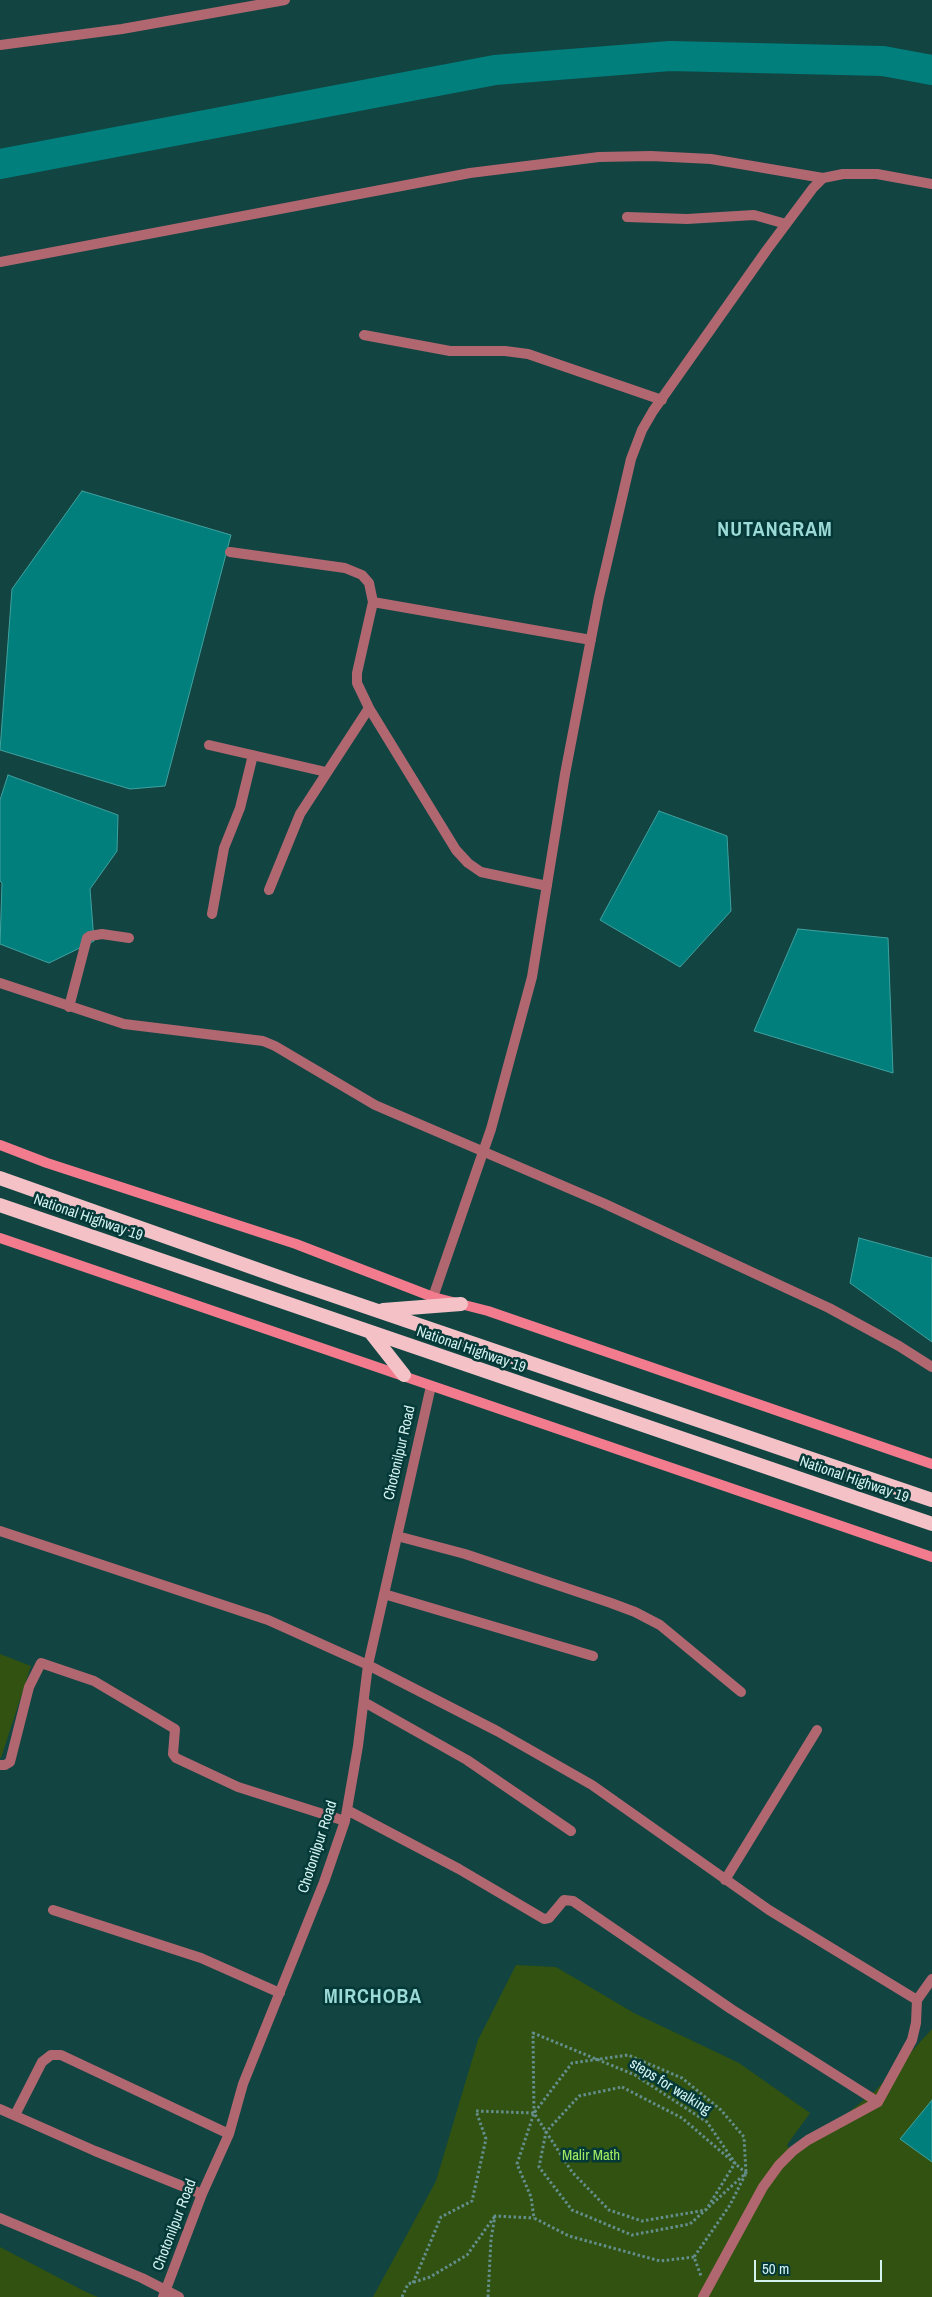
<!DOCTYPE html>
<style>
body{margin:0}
#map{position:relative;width:932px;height:2297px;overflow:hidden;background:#124442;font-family:"Archivo Narrow",sans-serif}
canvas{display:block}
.scale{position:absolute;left:754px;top:2260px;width:128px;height:22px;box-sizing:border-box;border:2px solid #d3f2f0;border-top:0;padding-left:6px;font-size:15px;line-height:18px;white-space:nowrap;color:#d3f2f0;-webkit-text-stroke:4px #043938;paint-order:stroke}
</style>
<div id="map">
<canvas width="932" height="2297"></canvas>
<div class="scale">50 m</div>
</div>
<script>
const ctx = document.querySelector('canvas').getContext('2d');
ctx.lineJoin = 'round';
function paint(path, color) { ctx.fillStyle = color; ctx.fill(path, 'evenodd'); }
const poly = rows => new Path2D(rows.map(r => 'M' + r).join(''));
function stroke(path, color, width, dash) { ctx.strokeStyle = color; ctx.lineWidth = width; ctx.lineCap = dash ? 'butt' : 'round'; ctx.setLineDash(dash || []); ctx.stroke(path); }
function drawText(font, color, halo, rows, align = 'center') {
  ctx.font = font + ' "Archivo Narrow",sans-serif'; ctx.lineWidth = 5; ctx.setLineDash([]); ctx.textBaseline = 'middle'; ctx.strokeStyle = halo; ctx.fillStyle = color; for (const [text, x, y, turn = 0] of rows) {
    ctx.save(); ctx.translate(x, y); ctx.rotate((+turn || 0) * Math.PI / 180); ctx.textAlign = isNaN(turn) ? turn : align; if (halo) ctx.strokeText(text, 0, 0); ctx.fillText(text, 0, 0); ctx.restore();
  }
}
paint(poly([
 [0,1654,31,1666,1,1758,0,1757],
 [516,1965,556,1967,634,2013,739,2063,810,2113,787,2145,791,2152,786,2163,875,2091,932,2029,932,2297,373,2297,436,2181,478,2040],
 [0,2247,84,2291,98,2297,0,2297]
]), '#315210');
const water = poly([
 [82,491,231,535,165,786,130,789,0,750,12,589,82,491],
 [8,775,118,815,117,851,90,889,94,941,49,963,0,944,2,883,0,881,0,800,8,775],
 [659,811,727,836,731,911,680,967,600,920,659,811],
 [798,929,888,938,893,1073,754,1031,798,929],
 [859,1238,932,1258,932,1342,850,1283,859,1238],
 [932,2100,932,2162,900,2139,932,2100]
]);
paint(water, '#017f7c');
stroke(water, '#40a29f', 1);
stroke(poly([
 [0,164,495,70,670,56,883,61,932,70]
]), '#017f7c', 30);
stroke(poly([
 [622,2087,682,2118,746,2173,690,2224,632,2235,572,2210,539,2167,546,2132,579,2096,622,2087],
 [694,2257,660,2261,569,2236,534,2218,531,2197,517,2164,534,2113,572,2063,628,2055,682,2078,721,2110,744,2137,746,2173,730,2205,694,2257,701,2276],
 [413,2283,441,2217,472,2201,486,2139,476,2111,534,2113,572,2172,609,2210,642,2221,706,2210,735,2163,707,2122,635,2075,533,2033,534,2113],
 [402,2297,408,2284,430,2277,467,2255,495,2216],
 [488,2297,491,2239,495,2216,534,2218]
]), '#648e8c', 3, [2.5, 2.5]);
stroke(poly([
 [0,45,122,29,285,0],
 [627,217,687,219,754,215,786,224],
 [0,262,470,173,599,157,651,156,711,159,823,178],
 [364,335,450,351,505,351,528,354,662,400],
 [230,552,345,568,362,575,369,583,373,602,357,673,357,683,369,708,456,850,468,863,481,872,547,886],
 [373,602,591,640],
 [209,745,326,772],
 [269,890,300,814,369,708],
 [212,914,224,848,240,808,253,755],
 [0,983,124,1024,263,1041,275,1046,375,1105,603,1203,829,1308,899,1346,932,1367],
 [69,1007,87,938,90,936,102,934,129,938],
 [433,1297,491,1129,532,977,565,774,599,597,631,459,642,430,653,411,766,251,813,188,823,178,843,174,877,174,932,184],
 [0,1531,268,1620,368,1665,497,1731,592,1785,769,1910,917,2000],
 [397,1536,465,1554,611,1603,635,1612,660,1625,741,1692],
 [384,1594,593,1656],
 [364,1702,467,1760,571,1831],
 [0,1765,5,1765,10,1762,29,1687,41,1663,94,1681,175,1729,173,1754,176,1758,238,1787,345,1821],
 [347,1810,459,1869,544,1919,549,1918,564,1900,573,1901,731,2009,878,2102],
 [725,1880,817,1730],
 [53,1910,201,1958,280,1993],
 [0,2109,95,2151,202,2194],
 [15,2115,42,2062,51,2055,61,2055,229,2134],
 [0,2218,142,2278,179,2297],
 [163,2297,202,2194,229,2134,243,2084,324,1882,345,1821,358,1746,368,1665,431,1386],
 [703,2297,763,2187,779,2165,793,2151,808,2140,878,2102,912,2040,916,2023,917,2000,932,1979]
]), '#b16770', 10);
stroke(poly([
 [0,1145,47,1163,296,1244,433,1297,488,1311,932,1464],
 [0,1238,932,1557]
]), '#f27c8d', 10);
stroke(poly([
 [0,1178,296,1283,932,1500],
 [0,1205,932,1524],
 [383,1310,461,1304],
 [371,1333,404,1375]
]), '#f3c1c6', 14);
drawText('15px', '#d3f2f0', '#043938', [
 ["National Highway 19",88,1218,19],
 ["National Highway 19",471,1350,19],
 ["Chotonilpur Road",400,1453,-77],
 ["National Highway 19",854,1480,19],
 ["Chotonilpur Road",318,1847,-72],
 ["steps for walking",670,2087,32],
 ["Chotonilpur Road",175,2225,-69]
]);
drawText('15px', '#a1e961', '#043938', [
 ["Malir Math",591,2156]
]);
ctx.letterSpacing = '1px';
drawText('bold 20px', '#9bdad7', '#043938', [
 ["NUTANGRAM",775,531],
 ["MIRCHOBA",373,1998]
]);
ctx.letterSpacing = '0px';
</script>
